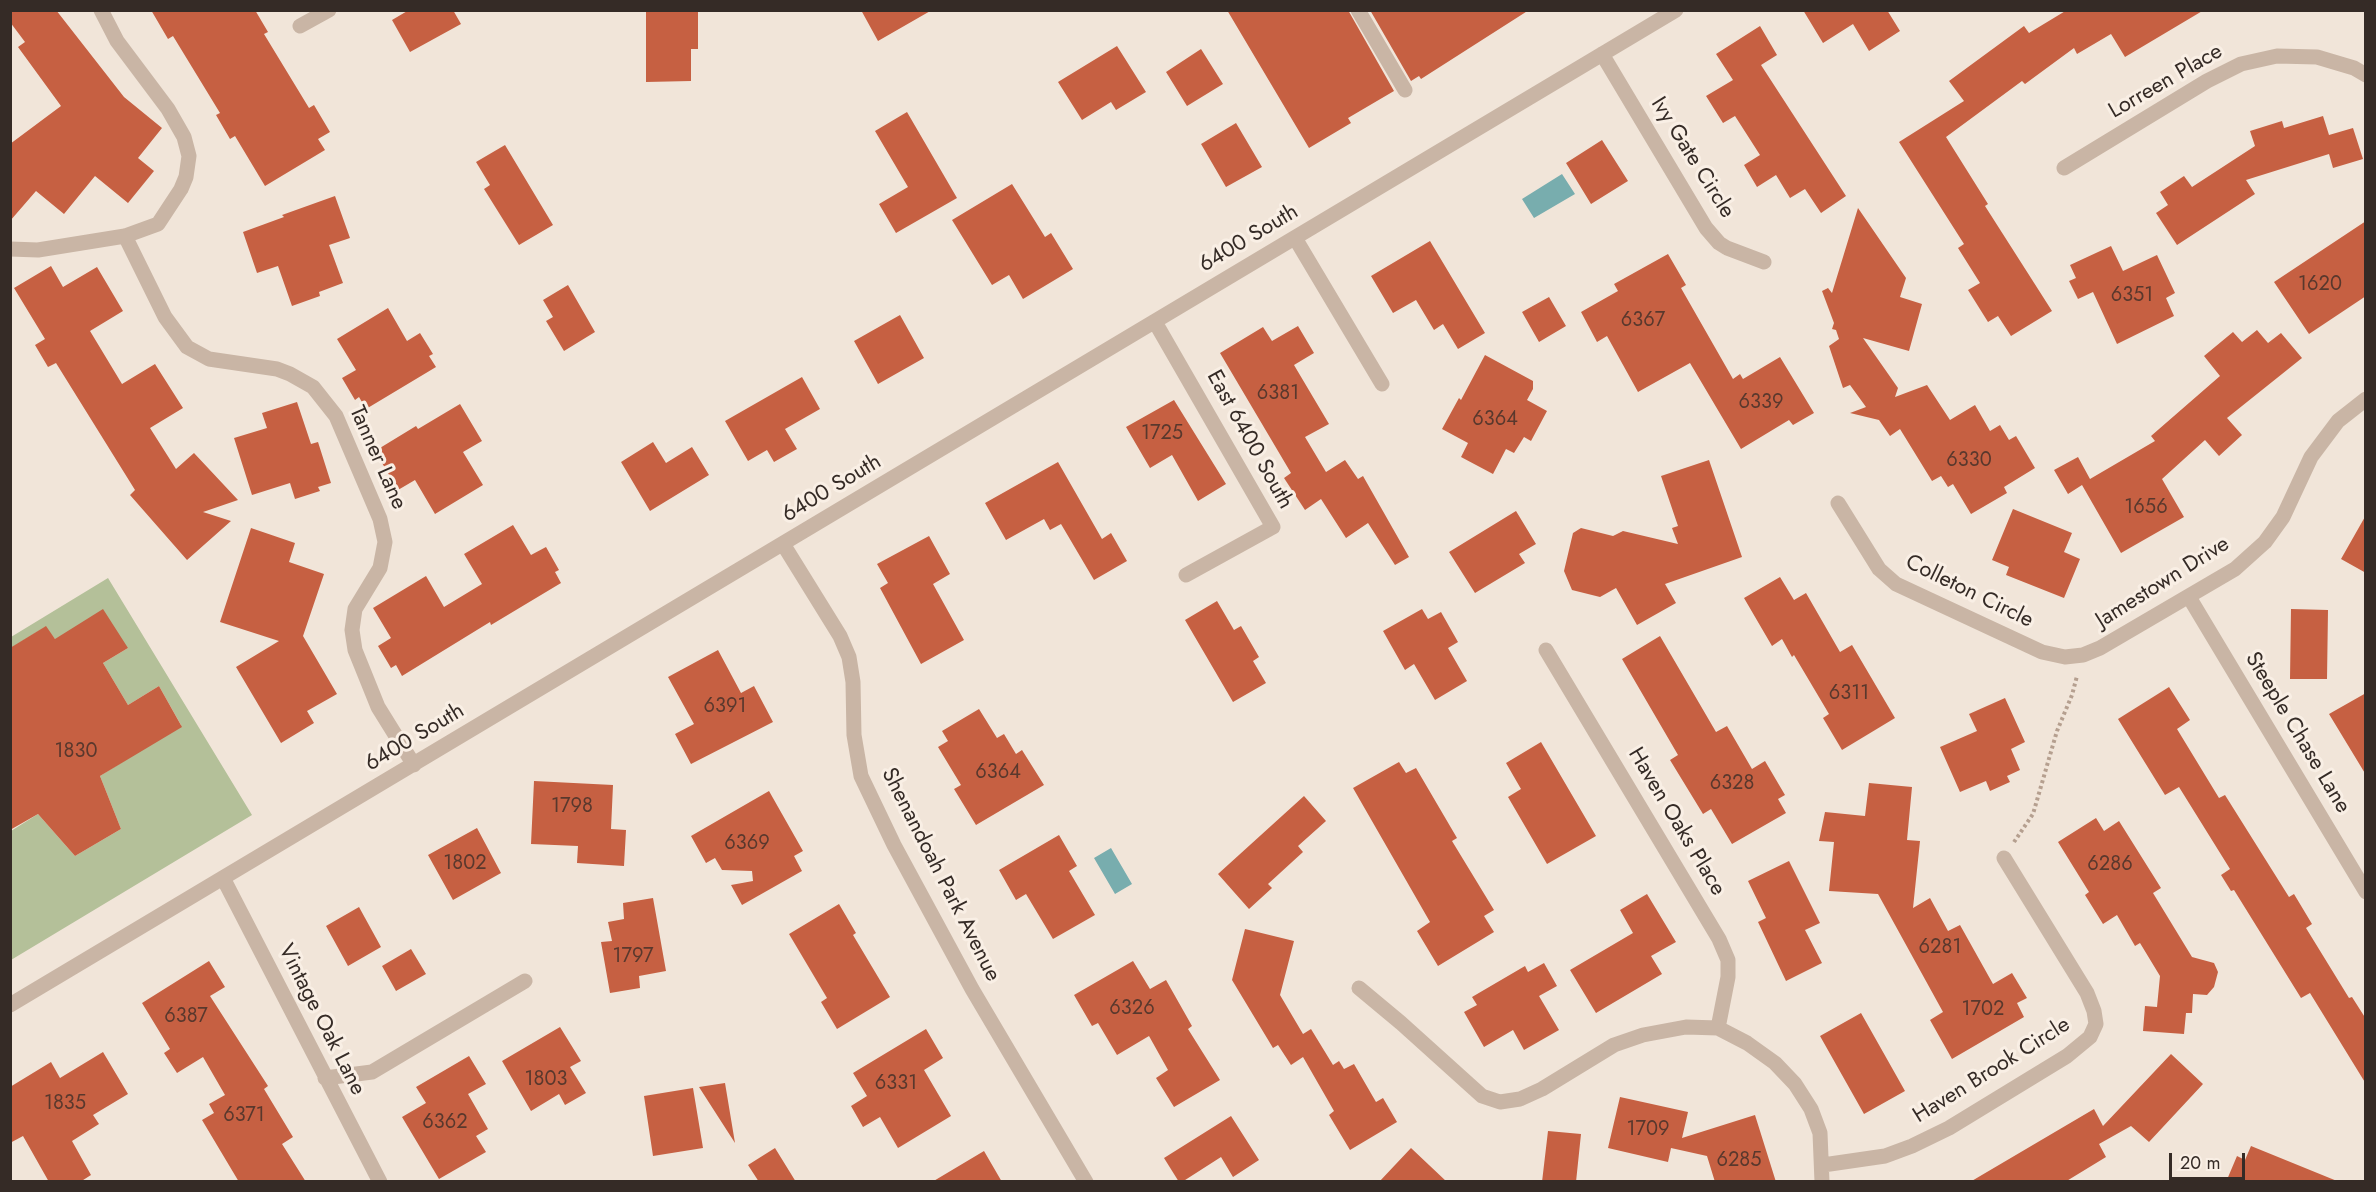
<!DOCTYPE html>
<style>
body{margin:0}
#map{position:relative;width:2376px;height:1192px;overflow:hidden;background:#f1e5d9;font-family:Jost,sans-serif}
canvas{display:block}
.frame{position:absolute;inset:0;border:12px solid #352b26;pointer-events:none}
.scale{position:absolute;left:2169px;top:1153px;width:76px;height:27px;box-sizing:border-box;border:3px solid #352b26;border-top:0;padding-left:8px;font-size:18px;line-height:21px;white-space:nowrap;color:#352b26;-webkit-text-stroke:4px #f9efe5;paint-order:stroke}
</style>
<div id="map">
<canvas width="2376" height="1192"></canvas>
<div class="frame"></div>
<div class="scale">20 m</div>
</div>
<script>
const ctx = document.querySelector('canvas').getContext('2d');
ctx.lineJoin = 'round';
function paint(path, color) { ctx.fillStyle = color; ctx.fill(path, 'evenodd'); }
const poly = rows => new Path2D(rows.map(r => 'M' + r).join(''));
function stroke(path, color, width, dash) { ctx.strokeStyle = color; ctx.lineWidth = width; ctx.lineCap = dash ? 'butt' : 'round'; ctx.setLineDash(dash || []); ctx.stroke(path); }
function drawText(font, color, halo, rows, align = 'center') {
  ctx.font = font + ' Jost,sans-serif'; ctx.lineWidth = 6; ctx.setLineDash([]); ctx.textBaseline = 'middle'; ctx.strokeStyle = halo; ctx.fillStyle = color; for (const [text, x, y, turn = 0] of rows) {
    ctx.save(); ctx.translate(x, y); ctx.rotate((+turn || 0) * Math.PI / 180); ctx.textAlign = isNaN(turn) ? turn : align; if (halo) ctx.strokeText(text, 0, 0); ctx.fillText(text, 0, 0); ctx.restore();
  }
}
paint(poly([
 [108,578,252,815,11,960,11,831,38,814,75,856,121,829,100,776,181,725,159,686,128,705,103,663,128,648,55,639,45,627,11,648,11,637]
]), '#b4c099');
paint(poly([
 [1562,174,1575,194,1534,218,1522,199],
 [1111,848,1132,884,1115,894,1094,858]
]), '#78adae');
paint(poly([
 [10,10,56,10,124,97,162,128,138,158,154,171,128,203,95,176,64,214,36,191,10,221,10,144,61,106,18,47,25,42,10,22],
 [151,10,255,10,268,32,264,34,309,108,314,105,330,132,318,139,325,150,265,186,235,136,230,139,216,115,220,113,173,36,168,39],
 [409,10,453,10,461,24,410,52,392,20],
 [646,10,698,10,698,49,691,49,691,81,646,82],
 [861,10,932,10,878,41],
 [1227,10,1348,10,1394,91,1348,118,1351,123,1309,148],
 [1370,10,1529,10,1421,79,1419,76,1411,81],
 [1803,10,1887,10,1900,31,1869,51,1853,24,1823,43],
 [2067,10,2204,10,2125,57,2111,34,2077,54,2074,48,2025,84,2022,81,1946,137,1988,204,1985,206,2052,311,2011,336,1998,316,1988,322,1968,290,1980,283,1958,248,1964,244,1899,142,1964,101,1949,81,2024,26,2029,33],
 [1760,26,1777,55,1761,65,1846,196,1821,213,1805,189,1790,198,1776,175,1757,187,1744,165,1760,155,1735,116,1723,123,1706,96,1733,80,1716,54],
 [1117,46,1146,92,1116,110,1111,102,1082,120,1058,82],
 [1201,49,1223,84,1187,106,1166,72],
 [907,112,957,198,896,233,879,204,908,187,875,131],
 [2323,116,2329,135,2353,128,2363,159,2333,168,2329,154,2246,180,2255,194,2177,245,2156,213,2168,205,2160,192,2184,176,2192,187,2255,146,2250,131,2282,121,2284,128],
 [1236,123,1262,167,1226,187,1201,144],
 [1602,140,1628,181,1591,204,1566,163],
 [505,145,553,225,519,245,484,189,490,185,476,162],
 [1012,184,1045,237,1051,233,1073,269,1023,299,1009,275,992,285,952,220],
 [335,196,350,238,329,245,343,283,319,292,320,296,292,306,278,266,257,273,243,232,284,217,282,215],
 [1858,208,1906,278,1900,297,1922,304,1909,351,1863,338,1898,388,1895,397,1927,385,1950,420,1975,405,1990,431,2000,425,2009,440,2016,436,2035,468,2004,487,2007,493,1971,514,1953,484,1948,487,1941,476,1932,481,1900,429,1890,436,1879,420,1850,413,1866,407,1850,385,1843,388,1829,346,1839,339,1836,330,1832,329,1834,323,1822,291,1828,288,1832,293],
 [2366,221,2366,296,2309,334,2274,282],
 [1430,241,1485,333,1458,349,1443,324,1434,330,1416,300,1393,313,1371,276],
 [2111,246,2123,271,2157,255,2175,293,2166,298,2174,316,2117,344,2093,292,2078,299,2069,281,2076,278,2070,265],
 [1668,254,1686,285,1681,288,1733,379,1740,374,1743,379,1780,357,1814,413,1793,425,1789,420,1741,449,1690,363,1638,392,1607,336,1597,342,1581,312,1618,291,1614,284],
 [51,266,63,287,97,267,123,311,90,331,122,384,155,364,183,408,150,428,176,469,194,453,238,500,203,512,231,521,187,560,130,495,135,490,56,363,48,367,35,345,45,339,14,288],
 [568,285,595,332,564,351,546,321,553,317,543,300],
 [1549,297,1566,326,1539,342,1522,312],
 [388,308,407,341,420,333,433,354,429,356,436,367,366,409,359,397,355,400,342,378,356,370,337,339],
 [900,315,924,358,878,384,854,341],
 [1298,326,1314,353,1294,365,1329,424,1305,437,1326,472,1345,460,1358,479,1363,476,1409,557,1395,565,1368,523,1346,538,1321,499,1305,510,1284,478,1291,473,1220,353,1263,327,1272,341],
 [2257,330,2268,343,2281,333,2302,358,2227,418,2242,435,2219,456,2205,440,2162,479,2184,517,2121,553,2082,485,2068,494,2054,470,2078,457,2090,479,2155,441,2151,436,2220,376,2204,356,2233,332,2242,342],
 [1485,355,1533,381,1533,389,1527,400,1547,411,1531,441,1524,437,1514,453,1506,449,1493,474,1461,457,1468,443,1442,429,1459,398,1461,400],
 [802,377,820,409,785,429,797,449,774,462,767,450,748,461,725,421],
 [1174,400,1226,484,1198,501,1172,455,1150,468,1126,427],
 [297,402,311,444,318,442,331,483,318,487,320,491,295,499,290,483,252,495,234,438,267,428,262,413],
 [460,404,482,441,463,452,483,485,435,514,415,480,398,490,375,451,416,426,418,429],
 [653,442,666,463,692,447,709,475,650,511,621,462],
 [1709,460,1742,557,1665,584,1676,603,1637,625,1616,588,1600,597,1572,590,1564,571,1573,533,1581,528,1613,536,1623,531,1678,544,1672,528,1678,526,1661,476],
 [1058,462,1102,539,1111,533,1127,561,1094,580,1061,524,1050,530,1044,519,1006,540,985,503],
 [2013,509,2072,533,2064,552,2080,559,2064,598,2006,575,2009,567,1992,560],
 [1516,511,1536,544,1519,554,1525,563,1475,593,1449,552],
 [2366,515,2366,573,2341,559],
 [513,525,531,555,546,547,559,570,555,572,561,583,491,625,490,622,402,676,396,665,391,668,378,646,391,638,373,608,426,576,444,607,482,584,464,554],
 [251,528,295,543,289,562,324,574,303,636,337,694,307,711,314,723,281,743,236,667,279,641,220,622],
 [929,536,950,574,933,584,964,640,921,664,880,588,888,583,877,564],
 [1780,577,1794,600,1806,593,1840,652,1852,645,1895,718,1842,750,1823,718,1829,714,1794,655,1792,657,1782,639,1772,646,1744,598],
 [1217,601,1234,630,1241,626,1259,657,1253,661,1266,683,1233,702,1185,620],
 [103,609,128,648,103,663,128,705,159,686,182,727,100,776,121,829,75,856,38,814,10,830,10,648,46,626,55,639],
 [1422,609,1428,619,1441,612,1458,642,1448,648,1467,681,1435,700,1414,664,1405,670,1383,631],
 [2291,609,2328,610,2327,679,2290,679],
 [1660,636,1716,732,1727,726,1752,769,1765,761,1785,795,1778,799,1786,813,1732,844,1711,809,1703,814,1670,760,1678,755,1622,659],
 [718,650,741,693,754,686,773,722,691,764,675,734,694,724,668,677],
 [2169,687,2190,720,2177,729,2219,798,2225,795,2289,897,2294,894,2312,924,2306,928,2349,998,2352,997,2366,1019,2366,1084,2310,993,2301,998,2234,890,2231,891,2221,875,2230,869,2179,787,2165,795,2118,719],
 [2366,693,2366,775,2329,714],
 [2005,698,2025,742,2011,749,2020,770,2007,776,2010,782,1990,791,1986,781,1960,792,1940,747,1977,731,1969,714],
 [979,709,997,738,1004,734,1016,754,1022,750,1044,785,976,825,954,789,961,785,938,747,948,741,942,731],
 [1541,742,1596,836,1547,864,1508,797,1521,789,1506,763],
 [1399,762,1406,773,1416,768,1457,838,1452,841,1494,910,1484,916,1494,932,1438,966,1417,931,1430,922,1353,788],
 [534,781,613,785,611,829,626,830,624,866,577,863,578,846,531,844],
 [1869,783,1912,787,1907,840,1920,841,1913,908,1930,898,1948,931,1960,925,1993,984,2012,973,2027,998,2017,1003,2024,1017,1952,1059,1930,1020,1943,1012,1878,894,1829,891,1834,842,1819,841,1825,812,1865,816],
 [769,791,803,851,794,856,802,871,742,905,731,885,753,881,752,871,722,870,715,858,706,863,691,836],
 [1304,796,1326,821,1298,846,1303,852,1268,884,1272,888,1249,909,1218,874],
 [2096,818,2104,831,2119,821,2161,888,2153,893,2192,957,2214,963,2218,972,2214,987,2207,995,2193,994,2192,1013,2186,1013,2184,1034,2143,1031,2145,1006,2157,1007,2160,976,2140,943,2135,946,2117,915,2103,924,2085,895,2089,892,2058,842],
 [477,828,501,873,453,900,428,855],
 [1059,835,1077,866,1069,871,1095,915,1053,939,1026,894,1016,900,999,870],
 [1789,861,1820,923,1805,930,1822,963,1786,981,1758,922,1766,918,1748,881],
 [1647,894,1676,942,1651,956,1662,974,1596,1013,1570,970,1633,933,1620,910],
 [653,898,666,971,639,976,640,988,610,993,601,942,612,941,608,922,624,919,623,903],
 [839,904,856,933,853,935,890,997,837,1029,821,1002,827,998,789,934],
 [359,907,381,947,348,966,326,926],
 [1245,929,1294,941,1280,995,1303,1034,1311,1029,1333,1065,1339,1061,1344,1069,1354,1064,1376,1102,1383,1098,1397,1122,1350,1150,1329,1115,1334,1111,1303,1057,1291,1065,1278,1045,1273,1048,1232,980],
 [411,949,426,974,396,991,382,966],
 [209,961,225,987,210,996,268,1086,264,1089,293,1137,282,1144,306,1182,239,1182,202,1120,214,1113,209,1104,225,1095,203,1057,177,1073,164,1053,170,1049,142,1003],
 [1133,961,1150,989,1166,980,1192,1026,1188,1029,1220,1080,1174,1107,1156,1078,1168,1070,1149,1036,1117,1055,1098,1023,1092,1026,1074,995],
 [1544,963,1557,986,1539,996,1559,1030,1524,1050,1513,1030,1484,1047,1464,1012,1477,1005,1472,997,1525,966,1528,972],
 [1861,1013,1905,1091,1864,1114,1820,1036],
 [560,1027,581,1061,570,1067,586,1093,565,1105,559,1094,531,1111,502,1061],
 [926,1029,943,1058,924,1070,951,1116,898,1148,880,1117,863,1127,851,1106,867,1096,853,1073],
 [103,1052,128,1094,93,1115,99,1124,72,1141,91,1175,80,1182,49,1182,23,1136,10,1143,10,1087,51,1062,60,1078],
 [2171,1054,2203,1084,2149,1142,2131,1126,2099,1144,2106,1157,2065,1182,1970,1182,2094,1109,2103,1126],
 [469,1056,486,1084,468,1094,488,1129,476,1136,486,1152,439,1179,402,1117,426,1103,416,1087],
 [725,1083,735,1143,699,1087],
 [693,1088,703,1148,653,1156,644,1096],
 [1620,1097,1688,1112,1682,1138,1755,1115,1776,1182,1715,1182,1707,1156,1671,1148,1668,1162,1608,1148],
 [1231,1116,1259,1160,1233,1177,1221,1157,1182,1182,1179,1182,1164,1158],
 [1548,1131,1581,1134,1576,1182,1542,1182],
 [2251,1146,2337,1181,2337,1182,2226,1182,2237,1156,2245,1160],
 [775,1148,796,1182,759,1182,748,1165],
 [1411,1148,1447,1182,1379,1182],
 [984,1151,1002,1182,932,1182]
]), '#c66042');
stroke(poly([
 [2014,842,2033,814,2057,731,2072,695,2077,676]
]), '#b59f8f', 4, [3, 3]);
stroke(poly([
 [1358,10,1405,90],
 [300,26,329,10],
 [1602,54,1706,228,1719,243,1727,248,1764,262],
 [2064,168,2207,81,2241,64,2277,56,2317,57,2354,68,2366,75],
 [125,236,165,317,187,347,209,359,277,369,290,374,313,387,336,416,380,519,385,542,380,568,355,609,352,630,355,650,378,707,414,765],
 [1295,238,1382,384],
 [10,249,38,250,125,236,158,224,181,189,186,177,189,156,184,137,168,109,117,41,101,10],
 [1155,322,1273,527,1186,575],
 [1838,503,1879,569,1896,584,2042,652,2065,657,2083,655,2100,648,2235,569,2265,542,2283,517,2311,457,2338,421,2366,399],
 [783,544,840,636,849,657,853,682,854,735,861,776,894,845,972,989,1086,1182],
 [2189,597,2366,892],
 [1546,650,1719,939,1728,960,1728,977,1718,1028],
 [223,878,380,1182],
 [1359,988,1401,1023,1482,1096,1500,1102,1520,1099,1542,1089,1614,1045,1643,1035,1686,1027,1718,1028,1747,1043,1775,1063,1795,1084,1811,1109,1820,1133,1822,1182],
 [10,1005,1676,10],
 [325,1078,372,1072,525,981],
 [1823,1165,1885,1156,1912,1146,1949,1128,2067,1056,2090,1037,2096,1024,2094,1011,2087,993,2004,858]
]), '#c9b5a5', 15);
drawText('20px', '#59382d', null, [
 ["1620",2320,285],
 ["6351",2132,296],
 ["6367",1643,321],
 ["6381",1278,394],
 ["6339",1761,403],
 ["6364",1495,420],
 ["1725",1162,434],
 ["6330",1969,461],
 ["1656",2146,508],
 ["6311",1849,694],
 ["6391",725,707],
 ["1830",76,752],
 ["6364",998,773],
 ["6328",1732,784],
 ["1798",572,807],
 ["6369",747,844],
 ["1802",465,864],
 ["6286",2110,865],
 ["6281",1940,948],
 ["1797",633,957],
 ["6326",1132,1009],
 ["1702",1983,1010],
 ["6387",186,1017],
 ["1803",546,1080],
 ["6331",896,1084],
 ["1835",65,1104],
 ["6371",244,1116],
 ["6362",445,1123],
 ["1709",1648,1130],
 ["6285",1739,1161]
]);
drawText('22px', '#352b26', '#f9efe5', [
 ["Lorreen Place",2166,82,-30],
 ["Ivy Gate Circle",1692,158,58],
 ["6400 South",1249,239,-31],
 ["East 6400 South",1249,440,61],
 ["Tanner Lane",377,458,66],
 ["6400 South",832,489,-31],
 ["Jamestown Drive",2163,583,-32],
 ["Colleton Circle",1969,592,26],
 ["Steeple Chase Lane",2297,733,59],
 ["6400 South",415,738,-31],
 ["Haven Oaks Place",1676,822,59],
 ["Shenandoah Park Avenue",940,875,63],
 ["Vintage Oak Lane",321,1020,63],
 ["Haven Brook Circle",1992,1071,-32]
]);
</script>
